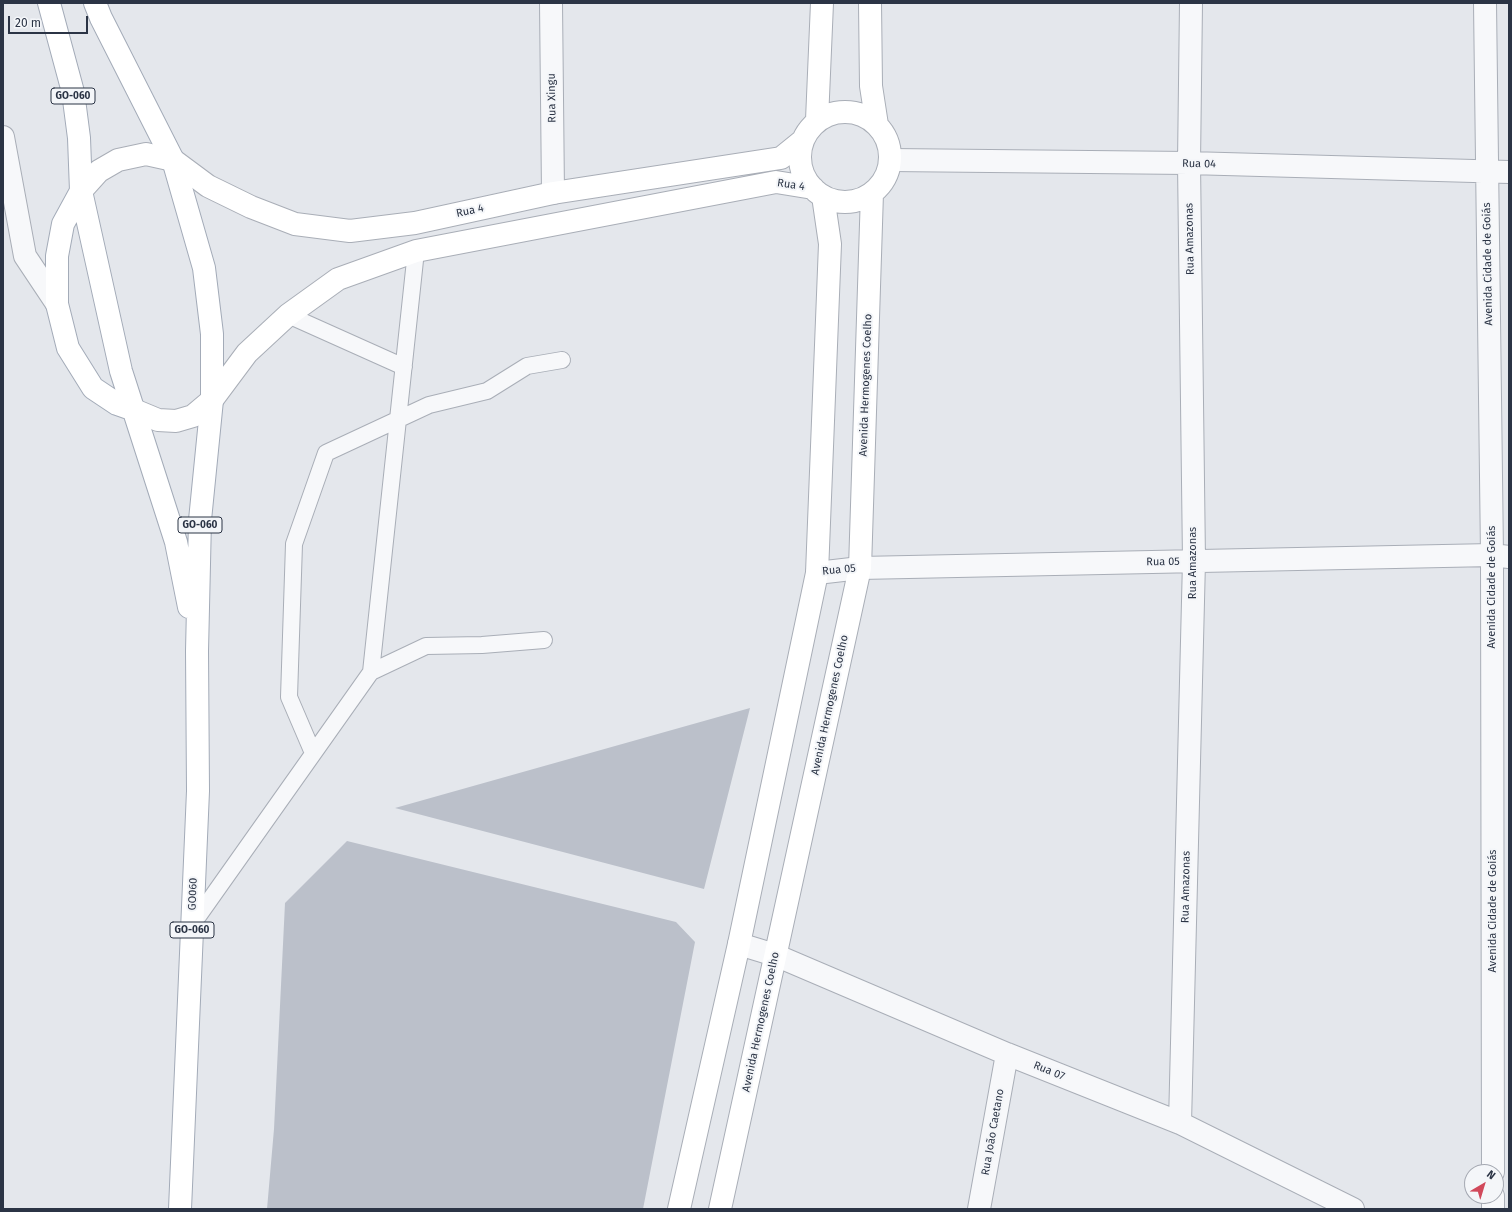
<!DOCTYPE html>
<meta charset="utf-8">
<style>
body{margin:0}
#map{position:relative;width:1512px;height:1212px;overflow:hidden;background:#e4e7ec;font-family:"Fira Sans",sans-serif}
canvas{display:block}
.frame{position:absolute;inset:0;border:4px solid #2b3445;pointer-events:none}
.north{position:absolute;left:1464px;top:1164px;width:40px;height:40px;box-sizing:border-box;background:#f4f6f9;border:1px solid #a4a8b1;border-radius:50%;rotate:38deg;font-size:11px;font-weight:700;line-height:16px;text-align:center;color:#2b3445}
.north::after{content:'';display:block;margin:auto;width:14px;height:18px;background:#d1495b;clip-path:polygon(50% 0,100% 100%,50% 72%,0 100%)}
.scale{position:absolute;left:8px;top:16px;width:80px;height:18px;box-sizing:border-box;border:2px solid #2b3445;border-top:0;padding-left:5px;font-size:12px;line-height:14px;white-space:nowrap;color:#2b3445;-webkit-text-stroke:3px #f4f6f9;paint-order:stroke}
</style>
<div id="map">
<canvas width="1512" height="1212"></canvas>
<div class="frame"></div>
<div class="north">N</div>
<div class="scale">20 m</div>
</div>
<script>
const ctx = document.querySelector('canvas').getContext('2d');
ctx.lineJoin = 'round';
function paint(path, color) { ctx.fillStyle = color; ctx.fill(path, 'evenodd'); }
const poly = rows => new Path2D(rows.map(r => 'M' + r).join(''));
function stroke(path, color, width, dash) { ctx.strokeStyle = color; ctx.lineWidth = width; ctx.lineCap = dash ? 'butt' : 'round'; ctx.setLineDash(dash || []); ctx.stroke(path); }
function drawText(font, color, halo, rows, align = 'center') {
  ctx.font = font + ' "Fira Sans",sans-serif'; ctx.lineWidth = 4; ctx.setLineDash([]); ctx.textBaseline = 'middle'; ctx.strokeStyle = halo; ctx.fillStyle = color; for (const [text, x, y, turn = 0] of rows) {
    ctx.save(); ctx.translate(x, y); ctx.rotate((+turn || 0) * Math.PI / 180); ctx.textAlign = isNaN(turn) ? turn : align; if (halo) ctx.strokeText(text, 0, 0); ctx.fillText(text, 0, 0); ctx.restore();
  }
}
paint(poly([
 [750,708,704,889,395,808],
 [347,841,676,922,695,942,643,1209,267,1209,274,1129,285,903]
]), '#bbc0ca');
const lane = poly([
 [288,315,404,367],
 [371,672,426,646,482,645,544,640],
 [313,753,289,697,294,544,326,453,429,405,487,391,527,366,562,360],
 [192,925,371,672,416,251]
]);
const street = poly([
 [551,3,553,193],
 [1485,3,1492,555,1493,1172],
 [3,137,25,256,57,304],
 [890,160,1189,163,1509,172],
 [817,573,860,568,1492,555,1509,557],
 [739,944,775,955,1007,1054,1180,1123,1353,1209],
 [1180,1123,1194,561,1189,163,1191,3],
 [1493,1196,1493,1209],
 [979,1209,1007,1054]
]);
const secondary = poly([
 [870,3,871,86,877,125],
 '800 157a45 45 0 1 1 90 0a45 45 0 1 1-90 0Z',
 [817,120,822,3],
 [81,191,99,171,118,160,146,154,173,160,208,186,251,207,295,224,350,231,415,223,553,193,781,158,802,141],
 [134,410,158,420,176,421,193,416,212,400,247,353,288,315,338,279,416,251,776,182,813,188],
 [679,1209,739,944,817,573,830,244,823,196],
 [720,1209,860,568,872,193]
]);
const primary = poly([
 [49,3,73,92,79,138,81,191,121,371,176,542,189,607],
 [95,3,101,18,173,160,204,268,212,334,212,400,200,520,197,651,198,791,180,1209],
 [81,191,63,224,57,256,57,304,68,348,93,388,117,404,134,410]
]);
stroke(lane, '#a9aeb7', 18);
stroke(street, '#a9aeb7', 24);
stroke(secondary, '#a9aeb7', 24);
stroke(primary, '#a3abb8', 24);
stroke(lane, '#f7f8fa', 16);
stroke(street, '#f7f8fa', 22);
stroke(secondary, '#fff', 22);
stroke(primary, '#fff', 22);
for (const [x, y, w] of [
 [73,96,44],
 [200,525,44],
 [192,930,44]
]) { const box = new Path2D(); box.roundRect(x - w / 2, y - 8, w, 16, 3); ctx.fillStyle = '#f4f6f9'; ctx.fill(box); stroke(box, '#2b3445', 1); }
drawText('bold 10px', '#2b3445', null, [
 ["GO-060",73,96],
 ["GO-060",200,525],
 ["GO-060",192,930]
]);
drawText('11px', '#2b3445', '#f4f6f9', [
 ["Rua Xingu",552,98,-91],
 ["Rua 04",1199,164,1],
 ["Rua 4",791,185,8],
 ["Rua 4",470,211,-12],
 ["Rua Amazonas",1190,239,-91],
 ["Avenida Cidade de Goiás",1488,264,-91],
 ["Avenida Hermogenes Coelho",866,385,-88],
 ["Rua 05",1163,562,-1],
 ["Rua Amazonas",1193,563,-90],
 ["Rua 05",839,570,-6],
 ["Avenida Cidade de Goiás",1492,587,-90],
 ["Avenida Hermogenes Coelho",830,705,-78],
 ["Rua Amazonas",1186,887,-89],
 ["GO060",193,894,-88],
 ["Avenida Cidade de Goiás",1493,911,-90],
 ["Avenida Hermogenes Coelho",761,1022,-78],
 ["Rua 07",1049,1071,22],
 ["Rua João Caetano",993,1132,-80]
]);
</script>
